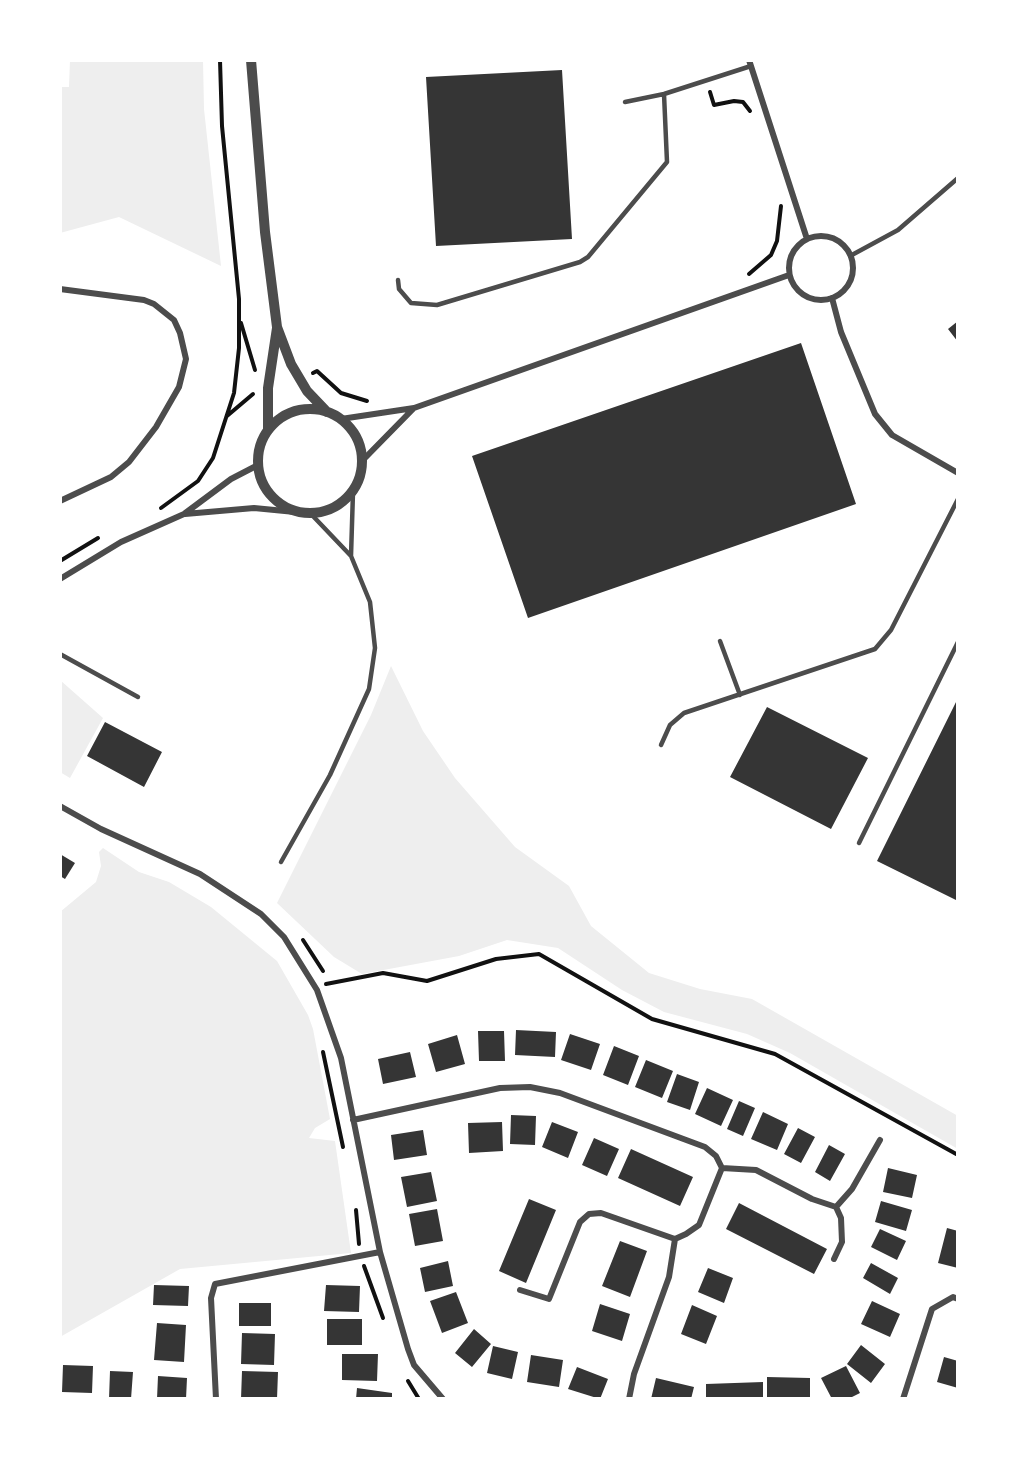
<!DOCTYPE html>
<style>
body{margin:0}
#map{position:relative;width:1018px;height:1459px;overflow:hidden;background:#fff;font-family:"PT Sans Narrow",sans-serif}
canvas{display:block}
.frame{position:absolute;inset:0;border:62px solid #fff;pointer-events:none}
</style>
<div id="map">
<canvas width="1018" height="1459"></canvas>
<div class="frame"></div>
</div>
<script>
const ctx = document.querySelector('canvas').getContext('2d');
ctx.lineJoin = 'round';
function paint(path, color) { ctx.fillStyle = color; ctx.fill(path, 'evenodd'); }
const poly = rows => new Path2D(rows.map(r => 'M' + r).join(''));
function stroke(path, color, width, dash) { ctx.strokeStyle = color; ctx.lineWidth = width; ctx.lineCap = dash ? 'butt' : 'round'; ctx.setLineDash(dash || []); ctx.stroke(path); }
paint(poly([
 [70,60,203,60,204,109,221,266,119,217,60,233,60,87,69,87],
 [391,666,423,731,455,778,515,847,569,886,591,926,649,973,700,989,752,999,958,1116,958,1149,790,1053,747,1034,664,1012,622,990,558,948,507,940,459,956,362,974,334,957,277,903,371,715],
 [60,680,103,718,70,778,60,772],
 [103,848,139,872,169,882,211,907,277,961,308,1015,313,1029,330,1119,315,1128,309,1138,335,1141,351,1253,180,1269,60,1337,60,912,96,882,101,866,99,852]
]), '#eee');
paint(poly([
 [562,70,572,239,436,246,426,77],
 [958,321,958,342,948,329],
 [801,343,856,504,528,618,472,456],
 [958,698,958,901,877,861],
 [767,707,868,758,831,829,730,777],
 [105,722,162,752,144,787,87,756],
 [60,854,75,863,65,879,60,876],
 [516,1030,556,1032,555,1057,515,1055],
 [478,1031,504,1031,505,1061,479,1061],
 [570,1034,600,1044,591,1070,561,1060],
 [457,1035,465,1064,436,1072,428,1044],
 [614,1046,639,1056,628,1085,603,1075],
 [410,1052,416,1077,383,1084,378,1059],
 [646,1060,673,1071,662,1098,635,1087],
 [677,1074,699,1082,690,1110,667,1102],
 [707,1088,733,1100,721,1126,695,1114],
 [739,1101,755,1108,743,1136,727,1129],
 [763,1112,788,1124,777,1150,751,1139],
 [511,1115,536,1116,535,1145,510,1144],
 [502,1122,503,1151,469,1153,468,1123],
 [552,1122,578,1132,568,1158,542,1147],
 [798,1128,815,1137,801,1163,784,1154],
 [423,1130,427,1155,394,1160,391,1135],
 [594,1138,619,1149,607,1176,582,1165],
 [829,1145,845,1154,830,1181,815,1172],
 [631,1149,693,1177,680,1206,618,1178],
 [888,1168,917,1175,912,1198,883,1192],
 [431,1172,437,1201,407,1207,401,1177],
 [529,1199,556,1210,526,1283,499,1271],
 [881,1201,912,1210,906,1231,875,1222],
 [739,1203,827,1249,814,1274,726,1229],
 [437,1209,443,1241,415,1246,409,1214],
 [947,1228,958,1231,958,1268,938,1263],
 [880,1229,906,1241,897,1260,871,1247],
 [620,1241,647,1251,630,1297,602,1286],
 [448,1261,453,1286,425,1292,420,1268],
 [871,1263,898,1278,890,1294,863,1278],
 [708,1268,733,1278,724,1303,698,1292],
 [154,1285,189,1286,188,1306,153,1305],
 [326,1285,360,1286,359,1312,324,1311],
 [456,1292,468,1323,442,1333,430,1301],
 [872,1301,900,1314,890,1337,861,1324],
 [239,1303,271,1303,271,1326,239,1326],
 [600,1304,630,1314,622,1341,592,1331],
 [692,1305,717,1316,706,1344,681,1334],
 [327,1319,362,1319,362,1345,327,1345],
 [157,1323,186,1325,184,1362,154,1360],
 [474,1329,491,1344,472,1367,455,1353],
 [242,1333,275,1334,274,1365,241,1364],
 [861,1345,885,1364,871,1383,847,1364],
 [493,1346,518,1352,512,1379,487,1373],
 [342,1354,378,1354,377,1381,342,1380],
 [531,1355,563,1360,559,1387,527,1382],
 [944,1357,958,1361,958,1388,937,1382],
 [63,1365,93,1366,92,1393,62,1392],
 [846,1366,860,1393,848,1399,832,1399,821,1378],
 [577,1367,608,1379,600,1399,568,1389],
 [110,1371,133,1372,131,1399,109,1399],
 [242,1371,278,1372,277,1399,241,1399],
 [158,1376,187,1378,186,1399,157,1399],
 [767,1377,810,1378,810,1399,767,1399],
 [656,1378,694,1387,691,1399,651,1399],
 [763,1382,763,1399,706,1399,706,1384],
 [357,1388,392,1393,392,1399,356,1399]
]), '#353535');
stroke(poly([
 [710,92,714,105,734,101,743,102,750,111],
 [749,274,771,255,777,241,781,206],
 [241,323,255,370],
 [313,373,317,371,341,393,367,401],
 [227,416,253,394],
 [161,508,198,481,213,458,234,393,239,348,239,299,222,126,220,60],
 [60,561,98,538],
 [303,940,323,971],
 [326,984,383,973,427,981,496,959,539,954,652,1019,775,1054,958,1155],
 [323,1052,343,1147],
 [356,1210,359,1244],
 [364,1266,383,1318],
 [408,1381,419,1399]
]), '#111', 4);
stroke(poly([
 [625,102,664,94,751,66],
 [850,256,898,230,958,178],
 [398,280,399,289,411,303,437,305,580,262,588,257,667,162,664,94],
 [351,556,353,492],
 [720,641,740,695],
 [60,654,138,697],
 [661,745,670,725,684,713,875,649,891,630,958,499],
 [859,843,958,642],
 [281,862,330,775,369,689,375,648,370,602,351,556,311,514]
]), '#4c4c4c', 4.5);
stroke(poly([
 [749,60,807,239],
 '789 268a32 32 0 1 1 64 0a32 32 0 1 1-64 0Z',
 [60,289,144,300,154,304,174,320,180,333,186,359,179,387,156,427,129,462,111,477,60,501],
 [832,298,841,332,875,414,892,435,958,473],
 [341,419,414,408,789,275],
 [362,461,413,409],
 [185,514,254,508,295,512],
 [60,579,121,542,184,514,231,479,258,465],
 [60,806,101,829,200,874,261,914,284,937,317,990,341,1058,380,1252,408,1349,414,1365,443,1399],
 [353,1120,500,1088,530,1087,560,1093,705,1147,716,1156,722,1168],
 [722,1168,756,1170,812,1199,836,1207,841,1218,842,1242,834,1259],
 [836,1207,852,1189,880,1140],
 [520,1290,549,1299,580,1222,589,1214,601,1213,675,1239,686,1234,699,1225,722,1168],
 [216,1399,211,1298,215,1284,380,1252],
 [629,1399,634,1374,669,1277,675,1239],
 [903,1399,932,1309,953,1297,958,1299]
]), '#4c4c4c', 6);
stroke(poly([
 [251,60,265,232,277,327,291,364,307,391,327,412],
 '258 461a52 52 0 1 1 104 0a52 52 0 1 1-104 0Z',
 [268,430,268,388,277,328]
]), '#4c4c4c', 10);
</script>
